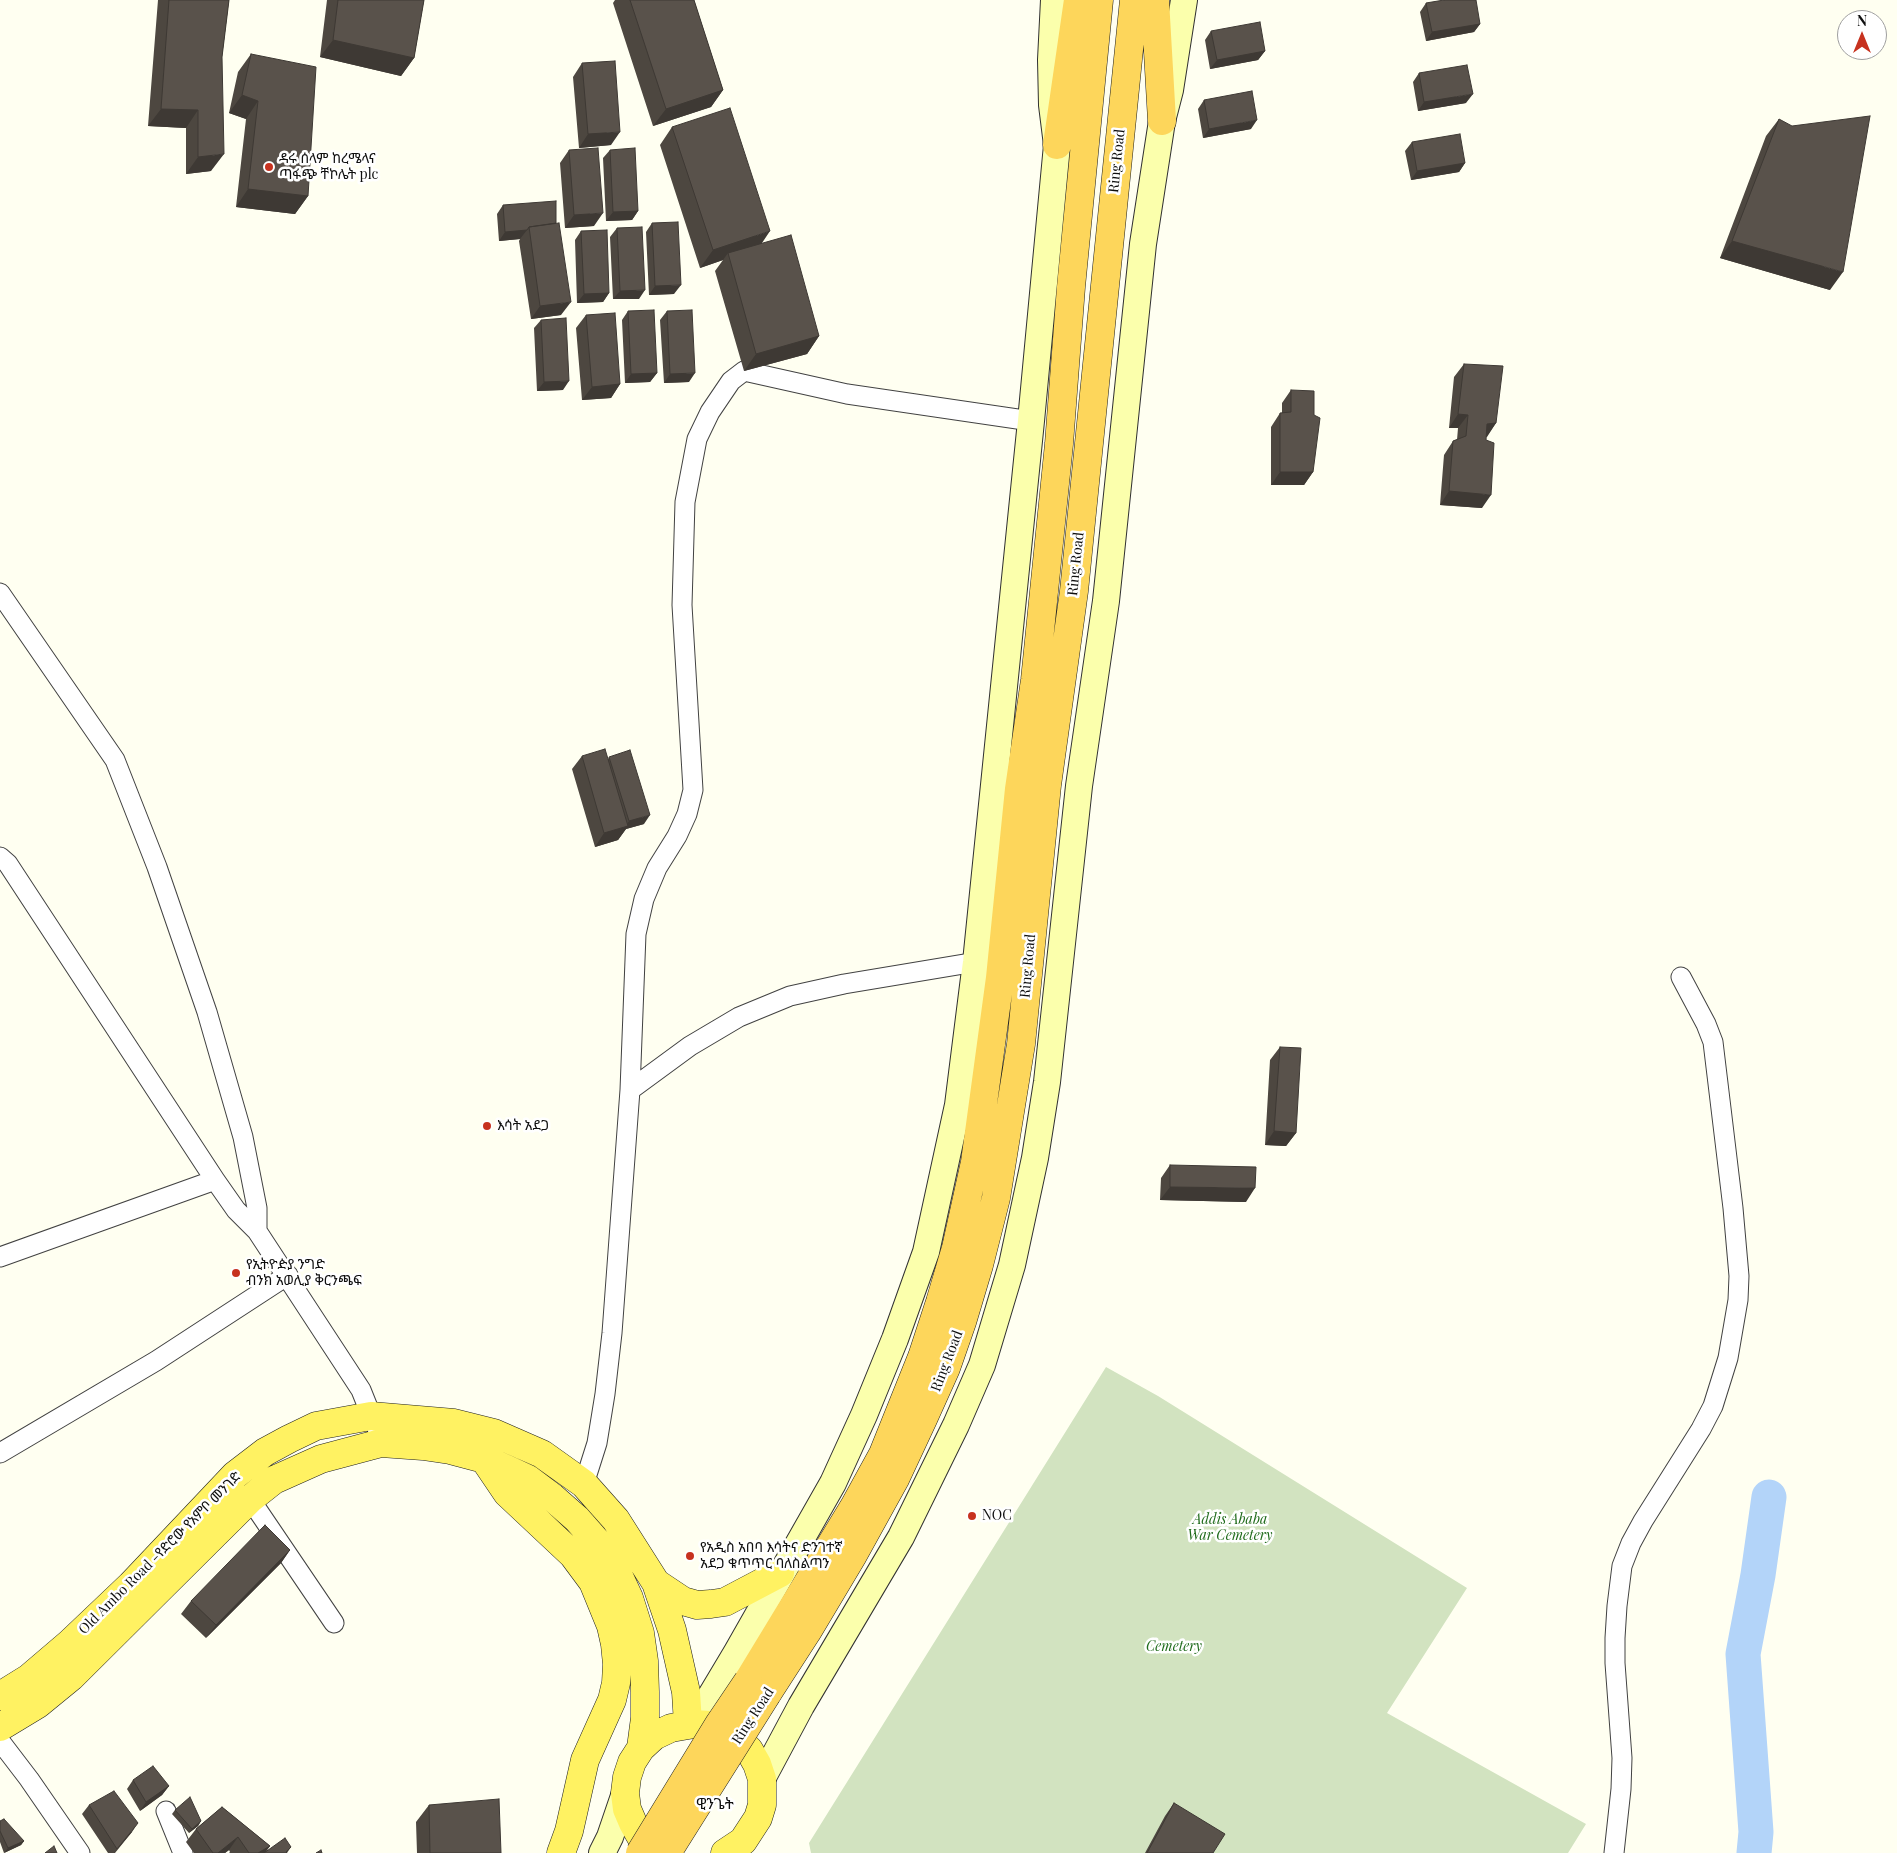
<!DOCTYPE html>
<meta charset="utf-8">
<style>
body{margin:0}
#map{position:relative;width:1897px;height:1853px;overflow:hidden;background:#fffff1;font-family:"Playfair Display",serif}
canvas{display:block}
.north{position:absolute;left:1837px;top:10px;width:50px;height:50px;box-sizing:border-box;background:#fff;border:1px solid #9f9f9f;border-radius:50%;rotate:0deg;font-size:14px;font-weight:700;line-height:20px;text-align:center;color:#0f0f0f}
.north::after{content:'';display:block;margin:auto;width:18px;height:22px;background:#c7321f;clip-path:polygon(50% 0,100% 100%,50% 72%,0 100%)}
</style>
<div id="map">
<canvas width="1897" height="1853"></canvas>
<div class="north">N</div>
</div>
<script>
const ctx = document.querySelector('canvas').getContext('2d');
ctx.lineJoin = 'round';
function paint(path, color) { ctx.fillStyle = color; ctx.fill(path, 'evenodd'); }
const poly = rows => new Path2D(rows.map(r => 'M' + r).join(''));
function stroke(path, color, width, dash) { ctx.strokeStyle = color; ctx.lineWidth = width; ctx.lineCap = dash ? 'butt' : 'round'; ctx.setLineDash(dash || []); ctx.stroke(path); }
function drawText(font, color, halo, rows, align = 'center') {
  ctx.font = font + ' "Playfair Display","Noto Sans Ethiopic",serif'; ctx.lineWidth = 5; ctx.setLineDash([]); ctx.textBaseline = 'middle'; ctx.strokeStyle = halo; ctx.fillStyle = color; for (const [text, x, y, turn = 0] of rows) {
    ctx.save(); ctx.translate(x, y); ctx.rotate((+turn || 0) * Math.PI / 180); ctx.textAlign = isNaN(turn) ? turn : align; if (halo) ctx.strokeText(text, 0, 0); ctx.fillText(text, 0, 0); ctx.restore();
  }
}
paint(poly([
 [1106,1367,1158,1396,1467,1588,1387,1713,1586,1824,1568,1853,811,1853,809,1843]
]), '#d2e3c0');
stroke(poly([
 [1754,1853,1756,1832,1743,1654,1758,1575,1769,1497]
]), '#b3d4f9', 35);
const minor = poly([
 [0,593,115,760,157,867,207,1012,243,1137,257,1208,257,1231,361,1390,375,1425],
 [0,857,8,864,215,1180],
 [630,1090,690,1046,739,1017,790,996,844,984,976,962],
 [0,1257,215,1180,236,1210,257,1231],
 [0,1453,156,1361,288,1275],
 [584,1484,597,1443,605,1394,612,1333,630,1090,636,934,644,899,657,868,677,836,687,814,693,790,682,605,685,502,697,439,710,412,731,381,744,371,847,394,1031,421],
 [250,1499,334,1623],
 [0,1741,29,1779,80,1853],
 [166,1811,183,1853],
 [1614,1853,1621,1789,1622,1758,1615,1663,1615,1638,1617,1606,1622,1566,1631,1543,1643,1521,1701,1429,1713,1406,1728,1358,1738,1300,1739,1276,1733,1208,1713,1042,1706,1024,1681,977]
]);
const secondary = poly([
 [694,1724,737,1652,833,1483,864,1415,895,1339,926,1252,958,1105,976,962,1031,421,1057,145,1052,105,1051,60,1054,0],
 [762,1779,801,1706,901,1537,956,1425,982,1365,1012,1265,1035,1158,1047,1082,1079,786,1106,601,1143,244,1162,121,1170,90,1184,0],
 [602,1853,610,1837,625,1793]
]);
const primary = poly([
 [484,1459,507,1493,573,1555,593,1582,611,1626,615,1644,617,1664,616,1683,612,1700,585,1760,569,1831,561,1853],
 [656,1583,683,1601,697,1605,711,1604,725,1602,780,1573],
 [0,1696,29,1678,70,1643,131,1585,235,1475,265,1452,289,1439,316,1426,371,1416,454,1423,494,1433,542,1454,584,1484,616,1520,656,1583,672,1630,686,1692,688,1724],
 [0,1727,38,1704,71,1677,250,1499,274,1480,321,1459,381,1443,423,1446,450,1450,484,1459,511,1471,528,1479,552,1497,577,1519,599,1544,615,1568,629,1598,640,1633,644,1661,645,1692,645,1718,641,1748],
 [663,1853,653,1847,641,1837,633,1823,627,1809,625,1793,627,1777,632,1762,641,1748,654,1736,671,1728,694,1724,709,1725,725,1731,738,1739,749,1750,757,1764,762,1779,762,1805,758,1818,743,1841,725,1853]
]);
const trunk = poly([
 [1155,0,1162,121],
 [1057,145,1078,0],
 [748,1681,855,1505,883,1454,922,1357,940,1302,956,1248,975,1162,1000,978,1019,789,1035,680,1059,444,1071,287,1099,0],
 [767,1694,807,1632,853,1555,895,1479,923,1419,946,1368,962,1322,979,1265,996,1198,1021,1044,1047,785,1074,591,1134,0]
]);
stroke(minor, '#424242', 21);
stroke(secondary, '#313131', 28);
stroke(primary, '#202020', 29);
stroke(trunk, '#202020', 29);
stroke(minor, '#fff', 19);
stroke(secondary, '#fbffac', 26);
stroke(primary, '#fff262', 28);
stroke(trunk, '#fdd65b', 28);
const trunkBridge = poly([
 [640,1853,719,1724,748,1681],
 [667,1853,767,1694]
]);
stroke(trunkBridge, '#202020', 29, []);
stroke(trunkBridge, '#fdd65b', 28);
paint(poly([
 [158,0,229,0,222,57,211,171,186,174,186,128,148,126],
 [327,0,424,0,414,58,401,76,320,57],
 [615,0,694,0,723,90,711,107,653,126,613,3],
 [1426,3,1480,24,1474,32,1426,41,1420,12],
 [1211,31,1265,51,1258,60,1210,69,1205,40],
 [251,54,308,196,295,214,236,207,246,119,229,113,238,72],
 [582,63,611,145,579,148,573,77],
 [1419,73,1466,103,1418,111,1413,82],
 [1204,100,1251,129,1203,138,1198,109],
 [1779,119,1830,290,1720,258,1766,136],
 [672,127,762,244,819,336,807,354,744,371,715,271,723,260,700,268,660,145],
 [1412,142,1465,163,1459,172,1411,180,1405,151],
 [569,150,594,226,565,228,560,163],
 [610,150,638,211,632,220,606,221,603,158],
 [503,205,556,223,561,315,531,319,519,241,520,239,499,241,497,214],
 [652,223,674,294,649,295,646,232],
 [617,228,639,299,613,299,610,237],
 [581,231,609,293,603,302,577,303,575,240],
 [628,311,657,373,650,382,625,383,622,320],
 [667,311,689,382,664,383,660,320],
 [586,315,620,384,611,398,582,400,576,328],
 [541,320,563,390,537,391,534,328],
 [1464,364,1496,423,1486,437,1482,508,1440,505,1444,455,1453,441,1457,440,1458,428,1449,428,1454,377],
 [1291,390,1313,472,1304,485,1271,485,1271,427,1280,413,1282,413,1282,403],
 [582,756,608,759,609,757,644,824,626,829,618,840,595,847,572,769],
 [1280,1047,1296,1133,1286,1146,1265,1145,1270,1060],
 [1170,1165,1246,1202,1160,1200,1161,1178],
 [290,1550,281,1563,206,1638,181,1614,191,1601],
 [133,1780,169,1786,162,1795,140,1811,127,1789],
 [1174,1803,1213,1853,1145,1853,1165,1816],
 [89,1805,132,1832,115,1853,108,1853,82,1814],
 [429,1805,501,1853,417,1853,416,1822],
 [222,1807,270,1846,266,1851,291,1847,287,1853,229,1853,230,1852,229,1850,225,1853,194,1853,186,1842,196,1829],
 [175,1810,201,1821,198,1826,189,1833,172,1814],
 [0,1821,24,1841,21,1845,4,1853,0,1842]
]), '#4d4740');
paint(poly([
 [1480,24,1474,32,1426,41,1432,32],
 [333,40,414,58,401,76,320,57],
 [1265,51,1258,60,1210,69,1217,60],
 [723,90,711,107,653,126,666,109],
 [1473,94,1466,103,1418,111,1424,102],
 [242,95,258,101,246,119,229,113],
 [161,109,198,110,186,128,148,126],
 [1257,120,1251,129,1203,138,1209,129],
 [620,132,611,145,579,148,588,134],
 [224,154,211,171,186,174,198,157],
 [1465,163,1459,172,1411,180,1417,171],
 [248,189,308,196,295,214,236,207],
 [638,211,632,220,606,221,613,212],
 [603,213,594,226,565,228,574,215],
 [527,230,520,239,499,241,505,232],
 [770,231,758,249,728,253,723,260,700,268,713,250],
 [1732,241,1843,272,1830,290,1720,258],
 [681,285,674,294,649,295,655,286],
 [645,290,639,299,613,299,620,291],
 [609,293,603,302,577,303,584,294],
 [571,302,561,315,531,319,540,306],
 [819,336,807,354,744,371,756,354],
 [657,373,650,382,625,383,631,374],
 [695,373,689,382,664,383,670,374],
 [569,381,563,390,537,391,544,382],
 [620,384,611,398,582,400,592,387],
 [1458,414,1468,415,1458,428,1449,428],
 [1496,423,1487,437,1477,438,1487,424],
 [1280,472,1313,472,1304,485,1271,485],
 [1449,491,1491,495,1482,508,1440,505],
 [650,815,644,824,626,829,618,840,595,847,604,833,625,827,629,821],
 [1274,1131,1296,1133,1286,1146,1265,1145],
 [1170,1187,1255,1188,1246,1202,1160,1200],
 [290,1550,281,1563,206,1638,216,1625],
 [169,1786,162,1795,140,1811,146,1802],
 [201,1821,198,1826,189,1833,192,1829],
 [138,1823,132,1832,114,1853,117,1849],
 [238,1837,229,1850,225,1853,218,1853],
 [24,1841,21,1845,4,1853,8,1848],
 [270,1846,265,1853,258,1853]
]), '#3e3934');
const building = poly([
 [169,0,229,0,222,57,224,154,198,157,198,110,161,109,169,0],
 [338,0,424,0,414,58,333,40,338,0],
 [630,0,694,0,723,90,666,109,630,0],
 [1444,0,1476,0,1480,24,1432,32,1426,3,1444,0],
 [1260,22,1265,51,1217,60,1211,31,1260,22],
 [251,54,316,67,308,196,248,189,258,101,242,95,251,54],
 [615,61,620,132,588,134,582,63,615,61],
 [1467,65,1473,94,1424,102,1419,73,1467,65],
 [1252,91,1257,120,1209,129,1204,100,1252,91],
 [730,108,770,231,713,250,672,127,730,108],
 [1870,116,1843,272,1732,241,1779,119,1792,126,1870,116],
 [1460,134,1465,163,1417,171,1412,142,1460,134],
 [598,148,603,213,574,215,569,150,598,148],
 [635,148,638,211,613,212,610,150,635,148],
 [556,201,556,223,529,227,527,230,505,232,503,205,556,201],
 [678,222,681,285,655,286,652,223,678,222],
 [559,223,571,302,540,306,529,227,559,223],
 [642,227,645,290,620,291,617,228,642,227],
 [607,230,609,293,584,294,581,231,607,230],
 [791,235,819,336,756,354,728,253,791,235],
 [654,310,657,373,631,374,628,311,654,310],
 [692,310,695,373,670,374,667,311,692,310],
 [615,313,620,384,592,387,586,315,615,313],
 [566,318,569,381,544,382,541,320,566,318],
 [1464,364,1503,366,1496,423,1487,424,1486,440,1494,443,1491,495,1449,491,1453,441,1466,436,1468,415,1458,414,1464,364],
 [1291,390,1314,391,1314,415,1320,418,1313,472,1280,472,1280,413,1291,412,1291,390],
 [605,749,628,826,604,833,582,756,605,749],
 [630,750,650,815,629,821,609,757,630,750],
 [1280,1047,1301,1048,1296,1133,1274,1131,1280,1047],
 [1170,1165,1256,1167,1255,1188,1170,1187,1170,1165],
 [265,1525,290,1550,216,1625,191,1601,265,1525],
 [153,1766,169,1786,146,1802,133,1780,153,1766],
 [114,1791,138,1823,117,1849,89,1805,114,1791],
 [190,1797,201,1821,192,1829,175,1810,190,1797],
 [499,1799,501,1853,430,1853,429,1805,499,1799],
 [1174,1803,1225,1834,1213,1853,1147,1853,1174,1803],
 [222,1807,270,1846,258,1853,249,1853,238,1837,218,1853,213,1853,196,1829,222,1807],
 [4,1819,24,1841,8,1848,0,1831,0,1821,4,1819],
 [285,1838,291,1847,286,1852,287,1853,264,1853,285,1838],
 [54,1846,57,1853,45,1853,54,1846],
 [321,1850,322,1853,316,1853,321,1850]
]);
paint(building, '#59524b');
stroke(building, '#3e3934', 1);
for (const [x, y, r, color] of [
 [269,167,5,"#c7321f"],
 [487,1126,5,"#c7321f"],
 [236,1273,5,"#c7321f"],
 [972,1516,5,"#c7321f"],
 [690,1556,5,"#c7321f"]
]) { const dot = new Path2D(); dot.arc(x, y, r, 0, 2 * Math.PI); ctx.fillStyle = color; ctx.fill(dot); stroke(dot, '#fff', 2); }
drawText('14px', '#0f0f0f', '#fff', [
 ["ዳሩ ሰላም ከረሜላና",279,159],
 ["ጣፋጭ ቸኮሌት plc",279,175],
 ["እሳት አደጋ",497,1126],
 ["የኢትዮዽያ ንግድ",246,1265],
 ["ብንክ አወሊያ ቅርንጫፍ",246,1281],
 ["NOC",982,1516],
 ["የአዲስ አበባ እሳትና ድንገተኛ",700,1548],
 ["አደጋ ቁጥጥር ባለስልጣን",700,1564]
], 'left');
drawText('14px', '#0f0f0f', '#fff', [
 ["Ring Road",1117,161,-84],
 ["Ring Road",1076,564,-84],
 ["Ring Road",1028,966,-85],
 ["Ring Road",947,1361,-69],
 ["Old Ambo Road -የድሮው የአምቦ መንገድ",160,1553,-45],
 ["Ring Road",753,1716,-57]
]);
drawText('italic 14px', '#1f6b1b', '#fff', [
 ["Addis Ababa",1230,1520],
 ["War Cemetery",1230,1536],
 ["Cemetery",1174,1647]
]);
drawText('15px', '#0f0f0f', '#fff', [
 ["ዊንጌት",715,1804]
]);
</script>
